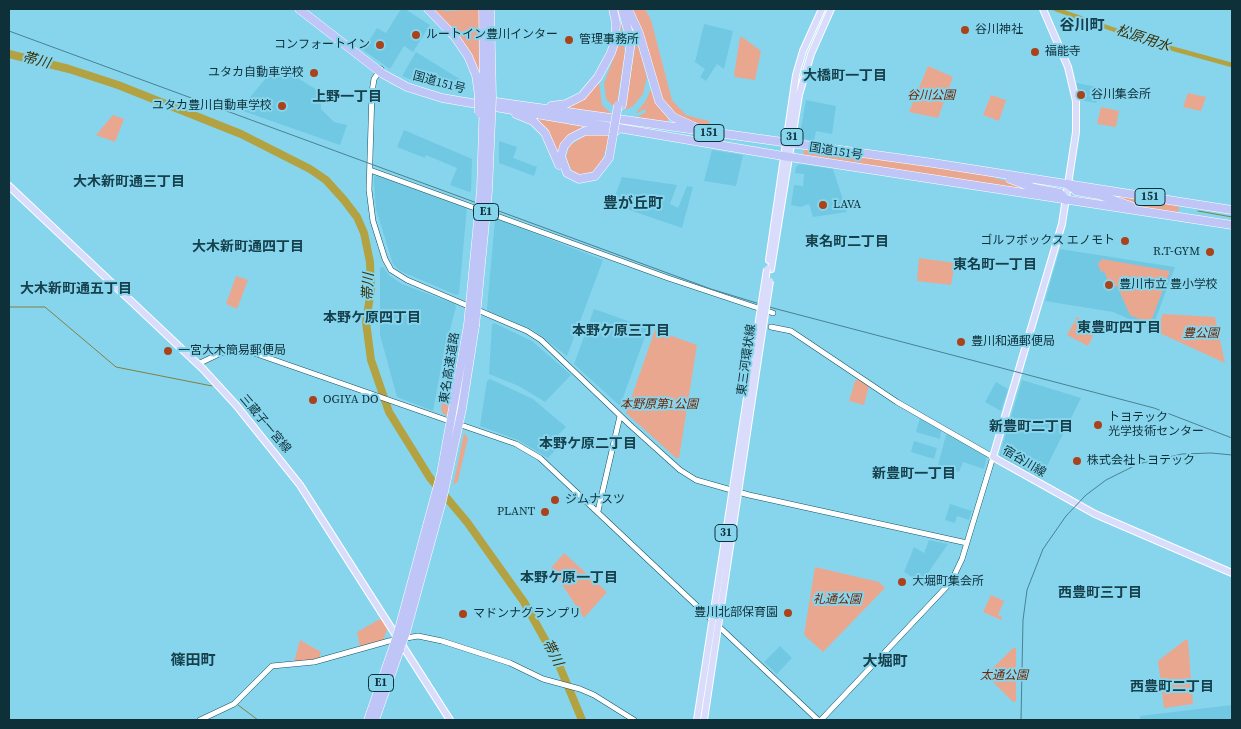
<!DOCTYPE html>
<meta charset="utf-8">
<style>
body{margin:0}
#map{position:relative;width:1241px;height:729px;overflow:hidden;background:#87d5ed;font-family:"Source Serif 4",serif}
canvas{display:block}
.frame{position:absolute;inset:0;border:10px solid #0e3039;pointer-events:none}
</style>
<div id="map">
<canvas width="1241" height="729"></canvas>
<div class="frame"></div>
</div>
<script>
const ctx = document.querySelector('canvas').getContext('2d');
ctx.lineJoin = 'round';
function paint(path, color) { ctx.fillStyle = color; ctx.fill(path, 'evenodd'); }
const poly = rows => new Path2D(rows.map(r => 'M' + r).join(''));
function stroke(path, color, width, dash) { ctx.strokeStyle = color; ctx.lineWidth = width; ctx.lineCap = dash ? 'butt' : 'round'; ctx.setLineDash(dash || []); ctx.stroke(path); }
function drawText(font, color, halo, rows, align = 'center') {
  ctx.font = font + ' "Source Serif 4","Noto Sans JP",serif'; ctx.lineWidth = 4; ctx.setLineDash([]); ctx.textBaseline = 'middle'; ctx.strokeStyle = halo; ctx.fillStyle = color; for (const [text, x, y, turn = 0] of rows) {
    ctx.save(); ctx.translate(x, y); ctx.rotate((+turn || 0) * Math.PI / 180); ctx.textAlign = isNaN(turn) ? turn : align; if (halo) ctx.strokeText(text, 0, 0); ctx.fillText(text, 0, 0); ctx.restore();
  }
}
paint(poly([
 [401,9,405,9,430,25,413,52,404,46,390,69,363,50,377,28,386,33],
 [704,24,733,31,724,69,717,64,706,81,700,77,705,69,695,62],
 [416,52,461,80,462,92,423,84,402,76],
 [277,65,325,95,321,103,321,109,334,122,347,125,340,145,243,111,241,108],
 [1076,83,1103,88,1096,103,1080,100],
 [806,100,836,106,832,134,816,131,814,141,804,139,800,134],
 [404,130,472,159,471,191,469,192,450,185,457,168,426,155,425,158,397,147],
 [499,141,517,147,513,158,537,167,534,176,499,163],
 [712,150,743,155,736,186,704,181],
 [800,164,833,169,847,212,813,217,809,204,801,207,791,205,794,185,803,186,804,174,795,173,796,167],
 [377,175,467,207,459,294,456,295,400,271,393,264,376,209,374,183,374,177],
 [622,177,677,185,670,204,678,208,687,186,693,187,682,228,612,204],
 [498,219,603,260,567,356,533,330,488,311,487,309,495,220],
 [1060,249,1175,267,1152,329,1113,312,1045,301],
 [383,267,390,276,402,284,455,304,456,307,444,352,433,411,397,397,380,335,380,268],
 [594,309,648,328,620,406,574,364],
 [494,323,532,341,571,375,545,402,519,386,489,374,492,325],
 [490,379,533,399,566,427,554,439,560,445,548,458,518,440,480,426,487,381],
 [1022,380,1081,398,1041,478,1038,479,999,457],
 [996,382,1008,389,1001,411,985,402],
 [920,418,941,430,940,439,916,432],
 [948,434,987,456,984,469,963,462,959,472,938,465,946,435],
 [914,441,937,448,934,459,911,452],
 [950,504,972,511,969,520,957,516,955,523,945,520],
 [929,540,948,544,921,583,904,572,914,547,924,553],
 [780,646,792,658,777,674,764,662],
 [1232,705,1232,720,1140,720,1140,716]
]), '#71c8e3');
paint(poly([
 [430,9,447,11,479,9,481,86,479,77],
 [632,9,645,9,651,20,672,100,686,115,709,121,709,126,684,122,668,110,660,96,642,29],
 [621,22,625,53,616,109,606,99,604,83,618,47],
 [632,25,647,77,643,94,633,106,625,110,635,48],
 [740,37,742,37,761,51,755,80,735,77,734,75],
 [928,66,953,77,938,118,909,112],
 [599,82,602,105,613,115,566,108,583,100],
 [651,89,656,103,669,119,667,122,637,117,646,112,645,109,635,114,645,102],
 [1188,93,1206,97,1201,111,1183,107],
 [991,95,1006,100,999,121,983,115],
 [1101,107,1119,111,1116,127,1097,124],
 [113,115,124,119,115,142,96,135],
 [535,118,585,127,585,128,575,131,564,140,559,148,558,157],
 [602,134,610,136,602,161,596,170,582,175,573,172,566,159,569,146,586,135],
 [804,148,977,173,1057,195,803,155],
 [1079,188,1172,204,1179,207,1178,214,1152,210],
 [919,258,955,263,951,285,917,281],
 [1102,259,1170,271,1150,324,1130,315,1117,286,1111,288,1104,271,1101,272,1098,264],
 [236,276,248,280,237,309,226,304],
 [1163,314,1215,317,1225,363,1155,331],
 [1077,317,1097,328,1088,346,1067,335],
 [655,330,697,345,679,458,676,458,626,413],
 [454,363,460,365,450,416,443,414,441,409,448,367],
 [858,379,869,386,864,405,849,401,855,381],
 [464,433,468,438,458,481,453,486],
 [564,553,607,592,584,618,551,568],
 [815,567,879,582,885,588,823,652,804,635],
 [991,595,1004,601,998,615,1002,617,1001,620,983,612],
 [382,618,388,626,383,641,360,648,357,632],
 [300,640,321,652,319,659,294,662],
 [1185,640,1188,640,1193,704,1164,708,1158,661],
 [1013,648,1016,648,1016,701,1013,702,986,675]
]), '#eaa790');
stroke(poly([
 [1198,211,1232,217],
 [9,307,45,307,116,367,212,386],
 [238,705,258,720]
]), '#81803f', 1);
stroke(poly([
 [1055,9,1152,43,1232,65]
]), '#b2a241', 4.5);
stroke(poly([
 [9,54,69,69,118,85,241,134,310,169,326,180,344,200,357,217,364,233,370,262,371,290,366,322,371,360,389,412,430,478,467,522,524,602,559,665,582,720]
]), '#b2a241', 8);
const minor = poly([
 [381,69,374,79,372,92,369,190,373,221,385,259,391,270,407,280,527,331,541,340,630,425,680,470,696,480,749,495,967,543],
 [370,170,668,278,773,313],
 [771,327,791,331,897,402,993,457,962,559,951,582,821,720],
 [198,364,223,352,254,353,449,421],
 [464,426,516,444,540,458,818,720],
 [598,511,620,416],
 [200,720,234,704,272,666,314,662,389,641,418,636,442,641,510,663,543,679,580,689,594,695,634,720]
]);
const major = poly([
 [1043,9,1068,67,1076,101,1076,132,1062,224,993,457,1095,514,1232,573],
 [9,186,203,369,236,405,300,485,450,720],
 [769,260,796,75,803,51,822,9],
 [771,269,799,95,811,54,831,9],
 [697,720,755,346],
 [704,720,760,346]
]);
const highway = poly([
 [299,9,383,74,407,87,442,98,783,156,1232,225],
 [428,9,455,37,468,56,476,75,479,96],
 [483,9,484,96],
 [490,9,492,97],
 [622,9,631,41,622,105],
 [628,9,639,33,659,101,673,117,697,128],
 [496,102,933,163,1232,210],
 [551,106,566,104,582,96,598,77,611,53,615,41,616,23,613,9],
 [516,114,533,121,545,133,559,165],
 [613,135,609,158,595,176,579,179,567,173,561,156,564,146,571,138,585,131,616,131],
 [1010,179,1034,188,1060,193,1066,200],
 [1068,184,1076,191,1099,195,1131,206],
 [399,629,441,474,468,325],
 [406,632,442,501,462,409,475,326],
 [368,720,394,645],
 [375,720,400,649]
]);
stroke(minor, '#135364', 6);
stroke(major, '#fff', 8);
stroke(highway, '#fff', 9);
stroke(minor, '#fff', 5);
stroke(major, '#d9dcfa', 6);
stroke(highway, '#bfc5f7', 8);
stroke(poly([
 [9,31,711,289,773,308,1154,408,1232,438],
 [1021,720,1023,620,1027,590,1043,549,1066,516,1086,495,1106,480,1138,464,1182,454,1211,453,1232,455]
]), '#498091', 1);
const majorBridge = poly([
 [755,346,767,269],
 [760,346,770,281]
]);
const highwayBridge = poly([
 [479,96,479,113],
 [613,135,618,105],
 [468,325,481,190,484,96],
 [475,326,488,191,492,97],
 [394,645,399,629],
 [400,649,406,632]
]);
stroke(majorBridge, '#fff', 8, []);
stroke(highwayBridge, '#fff', 9, []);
stroke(majorBridge, '#d9dcfa', 6);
stroke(highwayBridge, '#bfc5f7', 8);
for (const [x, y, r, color] of [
 [965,30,5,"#a9431b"],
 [416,35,5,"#a9431b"],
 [569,40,5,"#a9431b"],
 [380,45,5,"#a9431b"],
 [1035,52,5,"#a9431b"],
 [314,73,5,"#a9431b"],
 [1081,95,5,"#a9431b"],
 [282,106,5,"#a9431b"],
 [823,205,5,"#a9431b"],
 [1125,241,5,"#a9431b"],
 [1210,252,5,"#a9431b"],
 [1109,285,5,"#a9431b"],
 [961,342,5,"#a9431b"],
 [168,351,5,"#a9431b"],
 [313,400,5,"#a9431b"],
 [1098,425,5,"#a9431b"],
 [1077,461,5,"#a9431b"],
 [555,500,5,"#a9431b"],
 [545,512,5,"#a9431b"],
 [902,582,5,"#a9431b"],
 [788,613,5,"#a9431b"],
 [463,614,5,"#a9431b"]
]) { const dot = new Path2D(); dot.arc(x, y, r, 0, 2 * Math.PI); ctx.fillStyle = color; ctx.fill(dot); stroke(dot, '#87d5ed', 2); }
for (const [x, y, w] of [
 [709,133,30],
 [792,137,22],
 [1150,197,30],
 [486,212,25],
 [726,533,22],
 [381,683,25]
]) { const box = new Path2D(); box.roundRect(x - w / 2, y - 8.5, w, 17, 4); ctx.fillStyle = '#87d5ed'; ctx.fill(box); stroke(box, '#0e3039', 1); }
drawText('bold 11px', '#0e3039', null, [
 ["151",709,133],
 ["31",792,137],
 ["151",1150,197],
 ["E1",486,212],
 ["31",726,533],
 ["E1",381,683]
]);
drawText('12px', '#0e3039', '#87d5ed', [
 ["谷川神社",975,30],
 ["ルートイン豊川インター",426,35],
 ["管理事務所",579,40],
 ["コンフォートイン",370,45,"right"],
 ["福能寺",1045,52],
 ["ユタカ自動車学校",304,73,"right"],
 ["谷川集会所",1091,95],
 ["ユタカ豊川自動車学校",272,106,"right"],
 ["LAVA",833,205],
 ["ゴルフボックス エノモト",1115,241,"right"],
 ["R.T-GYM",1200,252,"right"],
 ["豊川市立 豊小学校",1119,285],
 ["豊川和通郵便局",971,342],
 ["一宮大木簡易郵便局",178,351],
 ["OGIYA DO",323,400],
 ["トヨテック",1108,418],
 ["光学技術センター",1108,432],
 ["株式会社トヨテック",1087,461],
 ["ジムナスツ",565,500],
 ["PLANT",535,512,"right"],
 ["大堀町集会所",912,582],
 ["豊川北部保育園",778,613,"right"],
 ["マドンナグランプリ",473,614]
], 'left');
drawText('12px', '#0e3039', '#87d5ed', [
 ["国道151号",439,83,15],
 ["国道151号",836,152,9],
 ["東三河環状線",747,360,-82],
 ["東名高速道路",450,368,-81],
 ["三蔵子一宮線",265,424,50],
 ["宿谷川線",1024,462,31]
]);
drawText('italic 12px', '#722300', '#87d5ed', [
 ["谷川公園",931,96],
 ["豊公園",1201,334],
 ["本野原第1公園",659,405],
 ["礼通公園",837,600],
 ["太通公園",1004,676]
]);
drawText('italic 14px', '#393308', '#87d5ed', [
 ["松原用水",1143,39,18],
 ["帯川",36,61,14],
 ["帯川",369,287,-88],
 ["帯川",552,653,62]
]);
drawText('bold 14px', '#16404c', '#87d5ed', [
 ["大橋町一丁目",845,76],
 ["上野一丁目",347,97],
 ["大木新町通三丁目",129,182],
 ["東名町二丁目",847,242],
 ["大木新町通四丁目",248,247],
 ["東名町一丁目",995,265],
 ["大木新町通五丁目",76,289],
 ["本野ケ原四丁目",372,318],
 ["東豊町四丁目",1119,328],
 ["本野ケ原三丁目",621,331],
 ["新豊町二丁目",1031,427],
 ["本野ケ原二丁目",588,444],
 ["新豊町一丁目",914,474],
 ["本野ケ原一丁目",569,578],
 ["西豊町三丁目",1100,593],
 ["西豊町二丁目",1172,687]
]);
drawText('bold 15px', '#16404c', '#87d5ed', [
 ["谷川町",1082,26],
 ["豊が丘町",633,204],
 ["篠田町",193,661],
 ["大堀町",885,662]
]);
</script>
